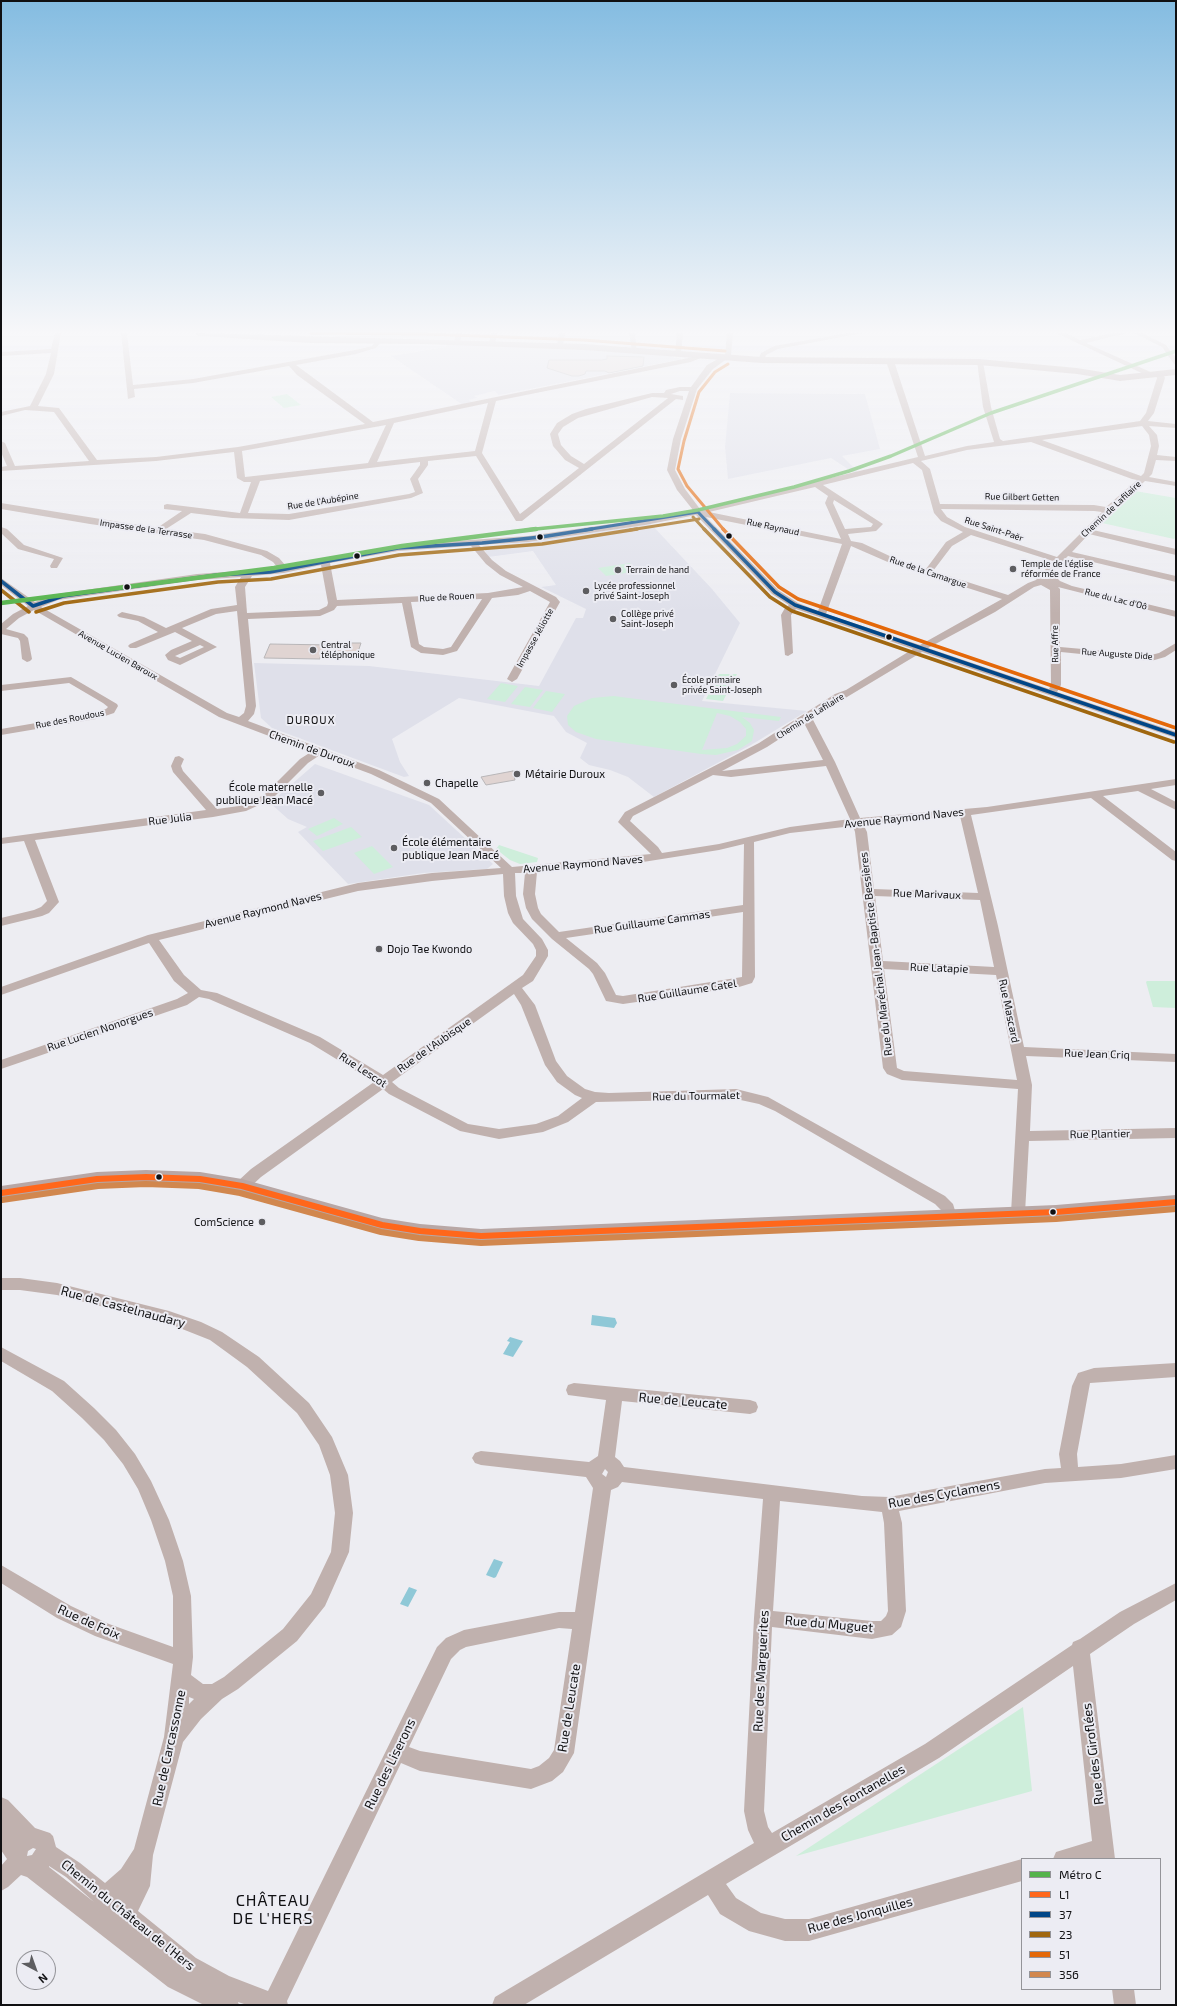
<!DOCTYPE html>
<meta charset="utf-8">
<style>
body{margin:0}
#map{position:relative;width:1177px;height:2006px;overflow:hidden;background:#ededf2;font-family:"Exo 2",sans-serif}
canvas{display:block}
.frame{position:absolute;inset:0;border:2px solid #101012;pointer-events:none}
.legend{position:absolute;left:1021px;top:1858px;width:140px;height:132px;box-sizing:border-box;background:#ececf3;border:1px solid #949499;margin:0;padding:5px 7px;list-style:none;font-size:12px;color:#101012}
.legend li{display:flex;align-items:center;gap:8px;height:20px}
.legend b{width:20px;border:1px solid #949499}
.north{position:absolute;left:16px;top:1950px;width:40px;height:40px;box-sizing:border-box;background:#ececf3;border:1px solid #949499;border-radius:50%;rotate:139deg;font-size:11px;font-weight:700;line-height:16px;text-align:center;color:#101012}
.north::after{content:'';display:block;margin:auto;width:14px;height:18px;background:#5d5d60;clip-path:polygon(50% 0,100% 100%,50% 72%,0 100%)}
</style>
<div id="map">
<canvas width="1177" height="2006"></canvas>
<div class="frame"></div>
<ul class="legend">
<li><b style="height:5px;background:#54b34b"></b>Métro C</li>
<li><b style="height:5px;background:#ff671b"></b>L1</li>
<li><b style="height:5px;background:#004687"></b>37</li>
<li><b style="height:5px;background:#a0670f"></b>23</li>
<li><b style="height:5px;background:#e46809"></b>51</li>
<li><b style="height:5px;background:#d1874e"></b>356</li>
</ul>
<div class="north">N</div>
</div>
<script>
const ctx = document.querySelector('canvas').getContext('2d');
ctx.lineJoin = 'round';
function paint(path, color) { ctx.fillStyle = color; ctx.fill(path, 'evenodd'); }
const poly = rows => new Path2D(rows.map(r => 'M' + r).join(''));
function stroke(path, color, width, dash) { ctx.strokeStyle = color; ctx.lineWidth = width; ctx.lineCap = dash ? 'butt' : 'round'; ctx.setLineDash(dash || []); ctx.stroke(path); }
function drawText(font, color, halo, rows, align = 'center') {
  ctx.font = font + ' "Exo 2",sans-serif'; ctx.lineWidth = 4; ctx.setLineDash([]); ctx.textBaseline = 'middle'; ctx.strokeStyle = halo; ctx.fillStyle = color; for (const [text, x, y, turn = 0] of rows) {
    ctx.save(); ctx.translate(x, y); ctx.rotate((+turn || 0) * Math.PI / 180); ctx.textAlign = isNaN(turn) ? turn : align; if (halo) ctx.strokeText(text, 0, 0); ctx.fillText(text, 0, 0); ctx.restore();
  }
}
paint(poly([
 [448,344,558,348,672,356,672,357,683,359,499,395,495,391,474,396,477,398,469,400,474,403,463,405,391,356,445,347],
 [730,393,865,394,880,449,842,456,858,472,854,473,831,458,728,479,725,447],
 [651,524,712,589,740,623,702,701,807,711,751,745,654,797,628,777,610,770,589,765,580,758,587,743,566,732,554,716,459,698,392,739,400,762,409,776,404,777,272,728,261,718,254,663,369,666,539,686,576,618,583,618,586,609,541,587,556,585,533,551,488,557,483,546,527,542],
 [315,764,429,805,493,864,487,869,423,873,348,884,298,832,307,827,288,819,270,803]
]), '#dfe0ea');
paint(poly([
 [287,394,301,405,284,408,271,397],
 [1135,491,1176,498,1176,537,1174,539,1102,523],
 [630,563,638,571,606,576,598,568],
 [719,674,737,674,723,701,706,699],
 [501,683,518,686,505,702,487,699],
 [525,687,543,690,530,707,511,704],
 [546,691,565,694,552,712,533,708],
 [614,696,621,697,781,717,779,721,742,717,750,723,754,730,752,741,738,750,716,755,701,754,596,739,576,732,568,725,567,716,574,706,592,698],
 [717,713,730,716,740,722,746,729,746,736,737,744,727,748,702,750],
 [334,818,343,824,317,836,308,829],
 [351,827,362,837,323,851,313,841],
 [499,845,538,858,537,862,520,864,510,860,496,849],
 [372,846,393,867,374,874,354,853],
 [1147,981,1176,981,1176,1008,1153,1007,1146,982],
 [1023,1707,1032,1791,796,1856]
]), '#ceeedb');
paint(poly([
 [592,1315,615,1318,617,1323,614,1328,591,1325],
 [510,1337,523,1341,513,1357,503,1354,510,1342,507,1341],
 [494,1559,503,1562,496,1577,494,1578,486,1575],
 [409,1587,417,1590,408,1607,400,1604]
]), '#8fc8d7');
const building = poly([
 [607,356,644,357,643,366,609,373,605,371,586,371,585,374,579,376,572,376,547,368,549,360,602,360,607,359,607,356],
 [332,643,361,643,356,658,320,657,320,659,264,658,270,644,331,645,332,643],
 [513,771,515,780,486,785,481,777,513,771]
]);
paint(building, '#e0d4d2');
stroke(building, '#b8b6b8', 1);
paint(poly([
 [55,333,61,333,54,374,38,406,59,408,97,460,156,457,238,447,365,424,297,375,289,366,193,383,134,389,135,397,128,399,121,333,127,333,133,385,193,379,355,350,372,346,378,339,382,339,383,340,376,348,356,354,296,365,373,422,703,355,703,357,691,362,496,401,482,453,520,514,579,468,565,460,553,446,550,434,557,423,572,414,586,409,652,393,664,393,666,390,680,387,691,387,707,365,725,355,727,333,733,333,731,356,713,369,697,389,681,439,675,470,685,489,700,509,918,457,886,361,888,360,894,361,925,456,967,446,994,442,983,407,977,361,983,362,991,407,1000,439,1003,441,1140,421,1146,413,1157,378,1155,373,1162,371,1165,378,1154,413,1148,421,1176,424,1176,428,1149,426,1157,435,1159,446,1157,455,1176,457,1176,461,1156,460,1152,474,1149,477,1176,482,1176,486,1145,481,1093,530,1176,549,1176,555,1089,534,1072,552,1176,576,1176,582,1068,556,1049,575,1055,576,1060,581,1072,586,1176,611,1176,617,1058,587,1060,589,1060,647,1151,655,1159,653,1176,643,1176,650,1165,657,1151,661,1061,652,1061,685,1057,692,1176,732,1176,738,922,652,812,718,835,762,860,818,987,807,1176,779,1176,785,1151,789,1176,802,1176,810,1138,791,1103,796,1176,852,1176,861,1172,860,1091,798,971,815,998,926,1024,1047,1176,1054,1176,1062,1026,1056,1032,1085,1030,1131,1176,1128,1176,1138,1029,1141,1025,1213,1023,1217,1018,1218,1013,1217,1011,1213,1018,1089,902,1080,887,1074,883,1068,855,832,853,826,790,833,754,842,755,977,752,983,739,987,623,1004,606,1001,593,974,589,969,552,939,532,919,526,908,523,894,525,873,515,873,516,896,523,919,542,939,548,950,548,956,533,981,522,988,535,1005,556,1061,567,1076,585,1089,595,1092,609,1093,736,1089,768,1097,945,1196,953,1204,957,1217,955,1221,950,1222,945,1221,941,1210,935,1204,775,1111,759,1104,736,1099,596,1102,568,1122,543,1132,499,1139,460,1131,389,1094,383,1089,261,1177,247,1190,242,1191,237,1190,235,1186,237,1182,251,1169,374,1082,310,1043,209,999,199,997,187,1005,1,1069,1,1060,177,999,188,993,174,981,149,943,1,995,1,987,148,935,358,883,432,873,501,868,431,803,371,774,320,755,308,763,272,799,246,811,213,817,35,840,59,902,49,913,42,916,1,926,1,918,34,910,41,907,47,901,24,841,1,844,1,838,206,810,173,772,171,766,175,757,179,756,184,759,181,766,183,771,217,809,239,806,264,795,300,759,311,752,219,717,34,610,19,618,6,629,24,634,28,638,32,659,30,661,27,662,22,659,20,641,18,638,1,634,1,624,13,614,28,606,1,585,1,578,35,602,57,594,197,574,278,568,273,562,261,555,204,540,90,524,1,509,1,503,157,528,182,511,164,509,164,505,167,504,240,513,251,482,244,482,237,478,234,452,156,461,1,471,1,467,7,466,1,452,1,441,5,443,15,466,89,461,54,412,25,410,1,416,1,412,30,406,46,374,51,353,1,356,1,352,51,349,55,333],
 [680,391,689,391,673,439,667,470,677,490,693,510,645,519,528,536,398,545,286,566,279,558,267,551,205,534,166,529,191,513,232,518,289,520,411,498,423,493,418,479,428,465,428,461,476,456,516,521,522,521,676,399,683,400,683,396,671,394,680,391],
 [652,397,668,398,584,464,571,456,561,445,558,434,563,427,578,418,652,397],
 [488,403,475,451,377,462,394,423,488,403],
 [386,425,368,463,245,477,242,451,386,425],
 [1142,426,1149,435,1151,446,1144,473,1141,476,1042,440,1142,426],
 [1031,442,1132,479,1137,480,1106,507,1094,505,940,504,930,469,921,461,967,450,1031,442],
 [420,462,420,465,410,479,415,492,409,494,289,514,248,513,260,481,420,462],
 [913,463,922,470,934,513,941,521,963,532,946,542,926,569,896,559,862,543,851,541,848,534,876,531,883,524,823,485,913,463],
 [815,487,828,496,825,503,841,539,709,512,815,487],
 [834,500,873,524,871,527,845,529,833,503,834,500],
 [941,509,1094,511,1102,512,1057,557,965,527,947,517,941,509],
 [696,515,772,594,789,605,785,608,781,615,785,655,788,656,793,653,791,615,796,609,913,649,846,690,835,694,759,743,625,812,618,822,651,854,512,867,439,799,379,770,248,721,254,714,256,706,248,619,320,616,334,610,337,606,402,603,411,647,421,653,443,655,457,651,492,598,518,595,530,591,550,602,507,679,512,682,517,679,560,602,556,597,506,571,492,560,479,545,528,542,645,525,696,515],
 [706,517,842,544,818,611,798,603,778,590,706,517],
 [971,535,1053,561,1036,580,1028,583,1008,595,933,571,952,546,971,535],
 [471,546,486,564,500,575,523,587,488,593,337,600,330,563,398,551,471,546],
 [851,546,890,563,1002,599,920,645,826,614,851,546],
 [321,565,328,603,327,606,319,610,247,613,245,587,252,576,284,573,321,565],
 [241,577,235,587,237,605,211,609,166,628,144,617,122,612,117,615,119,617,138,621,158,632,130,644,128,646,130,648,136,648,175,632,192,641,171,650,165,655,168,660,180,665,217,647,182,628,216,614,237,611,246,706,244,713,239,717,227,713,41,607,58,600,197,580,241,577],
 [1041,585,1050,590,1051,685,1049,689,928,648,995,612,1034,587,1041,585],
 [482,599,451,647,443,649,424,647,419,644,411,602,482,599],
 [200,645,204,647,180,658,175,656,200,645],
 [804,723,823,760,722,771,767,747,804,723],
 [826,766,850,819,790,827,719,844,662,853,658,847,630,821,633,816,713,775,731,777,826,766],
 [960,816,978,893,874,889,867,832,863,824,960,816],
 [744,844,743,905,559,932,541,914,538,908,535,894,537,872,643,862,719,850,744,844],
 [503,874,504,896,508,913,513,923,533,944,536,950,536,956,523,975,383,1075,320,1037,217,993,201,990,184,975,159,940,358,891,432,881,503,874],
 [875,896,980,900,994,967,883,961,875,896],
 [743,912,742,977,623,996,616,995,605,973,597,963,566,938,743,912],
 [884,969,996,975,1017,1080,904,1071,897,1068,884,969],
 [514,994,521,1005,545,1065,557,1082,575,1095,582,1098,558,1116,536,1124,499,1129,468,1124,399,1088,392,1082,514,994],
 [456,333,462,333,460,342,457,344,454,342,456,333],
 [491,333,497,333,495,344,492,346,489,344,491,333],
 [559,333,565,333,563,346,560,348,557,346,559,333],
 [629,333,635,333,637,352,632,351,629,333],
 [677,333,683,333,681,354,678,356,675,354,677,333],
 [848,333,863,333,778,349,766,355,764,361,758,360,761,353,774,346,848,333],
 [1056,333,1065,333,1080,340,1114,333,1127,333,1086,343,1155,374,1148,376,1056,333],
 [1134,333,1142,333,1166,345,1176,358,1176,365,1174,364,1162,347,1134,333],
 [1,527,7,529,24,545,63,558,57,568,51,568,50,566,54,559,18,549,1,533,1,527],
 [71,677,117,704,118,706,114,713,96,719,1,735,1,729,94,713,106,709,108,707,103,703,69,683,1,691,1,685,71,677],
 [1,1278,20,1278,57,1283,169,1311,201,1322,222,1332,259,1357,309,1403,332,1437,348,1475,353,1513,349,1552,325,1606,297,1641,238,1689,222,1699,201,1719,183,1742,153,1855,150,1886,138,1911,196,1958,229,1976,268,1991,437,1647,446,1638,464,1630,559,1612,575,1612,593,1488,586,1477,481,1465,475,1463,472,1458,475,1453,481,1451,589,1462,598,1456,606,1400,568,1395,566,1390,568,1385,574,1383,750,1400,756,1402,758,1407,756,1412,750,1414,622,1401,615,1457,620,1461,624,1467,862,1496,889,1497,1045,1469,1061,1468,1059,1454,1072,1386,1078,1373,1094,1368,1176,1363,1176,1377,1090,1383,1077,1454,1078,1467,1121,1464,1176,1455,1176,1469,1121,1478,1045,1483,899,1511,902,1523,906,1611,901,1627,892,1635,872,1639,772,1627,764,1811,768,1827,772,1833,925,1744,1072,1645,1073,1642,1080,1639,1120,1612,1176,1583,1176,1600,1134,1624,1090,1654,1115,1859,1053,1859,1056,1852,1092,1841,1073,1666,939,1758,726,1884,736,1898,761,1913,785,1919,809,1919,1022,1859,1022,1881,809,1941,785,1941,749,1931,720,1914,708,1895,524,2005,492,2005,495,1997,754,1843,748,1830,744,1811,754,1618,763,1499,622,1482,618,1487,611,1490,574,1753,563,1772,552,1781,531,1789,420,1771,401,1763,287,2001,288,2005,247,2005,238,2002,239,2005,204,2005,168,1987,27,1877,21,1875,8,1887,1,1891,1,1866,7,1859,1,1850,1,1797,8,1800,35,1828,50,1833,53,1836,56,1847,80,1863,105,1883,121,1869,134,1849,164,1737,173,1664,95,1636,57,1618,1,1583,1,1565,71,1606,109,1624,173,1647,173,1596,165,1561,151,1520,138,1489,123,1464,104,1440,82,1418,52,1391,1,1361,1,1347,64,1381,94,1408,116,1430,135,1454,151,1481,169,1520,183,1561,191,1596,193,1657,191,1675,203,1684,212,1684,224,1677,283,1629,311,1594,331,1552,335,1513,330,1475,319,1445,297,1413,247,1367,210,1340,167,1323,57,1295,20,1290,1,1290,1,1278],
 [605,1469,608,1472,606,1477,602,1474,605,1469],
 [780,1501,882,1512,884,1523,888,1611,886,1616,881,1621,872,1621,773,1611,780,1501],
 [559,1628,572,1629,554,1750,549,1758,539,1766,531,1769,420,1751,409,1747,451,1659,460,1650,466,1647,559,1628],
 [189,1697,194,1699,189,1704,189,1697],
 [33,1848,36,1849,32,1855,27,1856,28,1851,33,1848],
 [49,1866,66,1877,94,1902,49,1867,49,1866],
 [1112,1989,1134,1989,1136,2005,1114,2005,1112,1989]
]), '#c0b1ae');
paint(poly([
 [195,333,584,344,762,357,979,359,1077,368,1120,375,1176,369,1176,375,1120,381,1077,374,979,365,762,363,584,350,425,344,311,343,199,336,195,333],
 [146,1170,200,1172,242,1179,382,1218,420,1224,481,1229,1056,1205,1176,1195,1176,1209,1056,1219,481,1243,420,1238,382,1232,242,1193,200,1186,146,1184,97,1186,1,1200,1,1186,97,1172,146,1170]
]), '#b8a7a5');
stroke(poly([
 [1,1193,97,1179,146,1177,200,1179,242,1186,382,1225,420,1231,481,1236,1056,1212,1176,1202]
]), '#ff671b', 6);
stroke(poly([
 [698,512,715,530],
 [585,530,698,512]
]), '#004687', 3);
stroke(poly([
 [714,529,775,592,795,605,1176,735],
 [1,581,33,606],
 [33,606,63,596,217,575,270,572,398,548,482,543,541,537,592,529]
]), '#004687', 3.5);
stroke(poly([
 [693,517,705,530],
 [630,530,699,519]
]), '#a0670f', 3);
stroke(poly([
 [704,529,770,597,792,611,1174,742],
 [1,590,29,612],
 [36,612,64,603,218,582,271,579,399,555,542,544,637,529]
]), '#a0670f', 3.5);
stroke(poly([
 [311,333,425,334,584,340,725,351],
 [724,530,687,486,678,469,684,441,699,392,715,372,728,364]
]), '#e46809', 3);
stroke(poly([
 [723,529,779,587,798,599,1176,728]
]), '#e46809', 3.5);
stroke(poly([
 [2,1200,98,1186,146,1184,199,1186,240,1193,381,1232,419,1238,481,1243,1056,1219,1176,1209]
]), '#d1874e', 6);
stroke(poly([
 [526,530,663,516,698,510,794,487,849,471,891,456,991,413,1176,351]
]), '#54b34b', 3.5);
stroke(poly([
 [1,603,274,568,402,546,536,529]
]), '#54b34b', 4.5);
const sky = ctx.createLinearGradient(0, 0, 0, 614);
sky.addColorStop(0, '#84bce1');
sky.addColorStop(0.54, '#f7f7f9');
sky.addColorStop(1, '#f7f7f900');
ctx.fillStyle = sky;
ctx.fillRect(0, 0, 1177, 614);
for (const [x, y, r, color] of [
 [729,536,3.5,"#101012"],
 [540,537,3.5,"#101012"],
 [357,556,3.5,"#101012"],
 [1013,569,4,"#5d5d60"],
 [618,570,4,"#5d5d60"],
 [127,587,3.5,"#101012"],
 [586,591,4,"#5d5d60"],
 [613,619,4,"#5d5d60"],
 [889,637,3.5,"#101012"],
 [313,650,4,"#5d5d60"],
 [674,685,4,"#5d5d60"],
 [517,774,4,"#5d5d60"],
 [427,783,4,"#5d5d60"],
 [321,793,4,"#5d5d60"],
 [394,848,4,"#5d5d60"],
 [379,949,4,"#5d5d60"],
 [159,1177,3.5,"#101012"],
 [1053,1212,3.5,"#101012"],
 [262,1222,4,"#5d5d60"]
]) { const dot = new Path2D(); dot.arc(x, y, r, 0, 2 * Math.PI); ctx.fillStyle = color; ctx.fill(dot); stroke(dot, '#ececf3', 1.5); }
drawText('9px', '#101012', '#ececf3', [
 ["Rue Gilbert Getten",1022,497,1],
 ["Rue de l'Aubépine",323,501,-9],
 ["Chemin de Lafilaire",1111,509,-43],
 ["Rue Raynaud",773,527,12],
 ["Impasse de la Terrasse",146,529,8],
 ["Rue Saint-Paër",994,529,18],
 ["Rue de la Camargue",928,572,19],
 ["Rue de Rouen",447,597,-3],
 ["Rue du Lac d'Oô",1116,599,14],
 ["Impasse Jéliotte",535,638,-61],
 ["Rue Affre",1055,644,-91],
 ["Rue Auguste Dide",1117,654,4],
 ["Avenue Lucien Baroux",118,655,30],
 ["Chemin de Lafilaire",810,716,-32],
 ["Rue des Roudous",70,719,-11]
]);
drawText('9px', '#101012', '#ececf3', [
 ["Temple de l'église",1021,564],
 ["réformée de France",1021,574],
 ["Terrain de hand",626,570],
 ["Lycée professionnel",594,586],
 ["privé Saint-Joseph",594,596],
 ["Collège privé",621,614],
 ["Saint-Joseph",621,624],
 ["Central",321,645],
 ["téléphonique",321,655],
 ["École primaire",682,680],
 ["privée Saint-Joseph",682,690]
], 'left');
ctx.letterSpacing = '1px';
drawText('11px', '#101012', '#ececf3', [
 ["DUROUX",311,720]
]);
ctx.letterSpacing = '0px';
drawText('11px', '#101012', '#ececf3', [
 ["Chemin de Duroux",312,749,20],
 ["Avenue Raymond Naves",904,818,-6],
 ["Rue Julia",170,819,-7],
 ["Avenue Raymond Naves",583,864,-5],
 ["Rue Marivaux",927,894,2],
 ["Avenue Raymond Naves",263,910,-14],
 ["Rue Guillaume Cammas",652,922,-8],
 ["Rue du Maréchal Jean-Baptiste Bessières",876,954,-97],
 ["Rue Latapie",939,968,2],
 ["Rue Guillaume Catel",687,991,-9],
 ["Rue Mascard",1009,1011,78],
 ["Rue Lucien Nonorgues",100,1030,-19],
 ["Rue de l'Aubisque",434,1045,-35],
 ["Rue Jean Criq",1097,1054,2],
 ["Rue Lescot",363,1070,33],
 ["Rue du Tourmalet",696,1096,-1],
 ["Rue Plantier",1100,1134,-1]
]);
drawText('11px', '#101012', '#ececf3', [
 ["Métairie Duroux",525,774],
 ["Chapelle",435,783],
 ["École maternelle",313,787,"right"],
 ["publique Jean Macé",313,800,"right"],
 ["École élémentaire",402,842],
 ["publique Jean Macé",402,855],
 ["Dojo Tae Kwondo",387,949],
 ["ComScience",254,1222,"right"]
], 'left');
drawText('13px', '#101012', '#ececf3', [
 ["Rue de Castelnaudary",123,1307,15],
 ["Rue de Leucate",683,1401,5],
 ["Rue des Cyclamens",944,1494,-10],
 ["Rue de Foix",89,1622,24],
 ["Rue du Muguet",829,1624,5],
 ["Rue des Marguerites",761,1671,-87],
 ["Rue de Leucate",569,1708,-81],
 ["Rue de Carcassonne",169,1748,-78],
 ["Rue des Giroflées",1093,1754,-97],
 ["Rue des Liserons",390,1764,-64],
 ["Chemin des Fontanelles",843,1803,-30],
 ["Chemin du Château de l'Hers",128,1915,39],
 ["Rue des Jonquilles",860,1915,-15]
]);
ctx.letterSpacing = '1px';
drawText('16px', '#101012', '#ececf3', [
 ["CHÂTEAU",273,1901],
 ["DE L'HERS",273,1919]
]);
ctx.letterSpacing = '0px';
</script>
